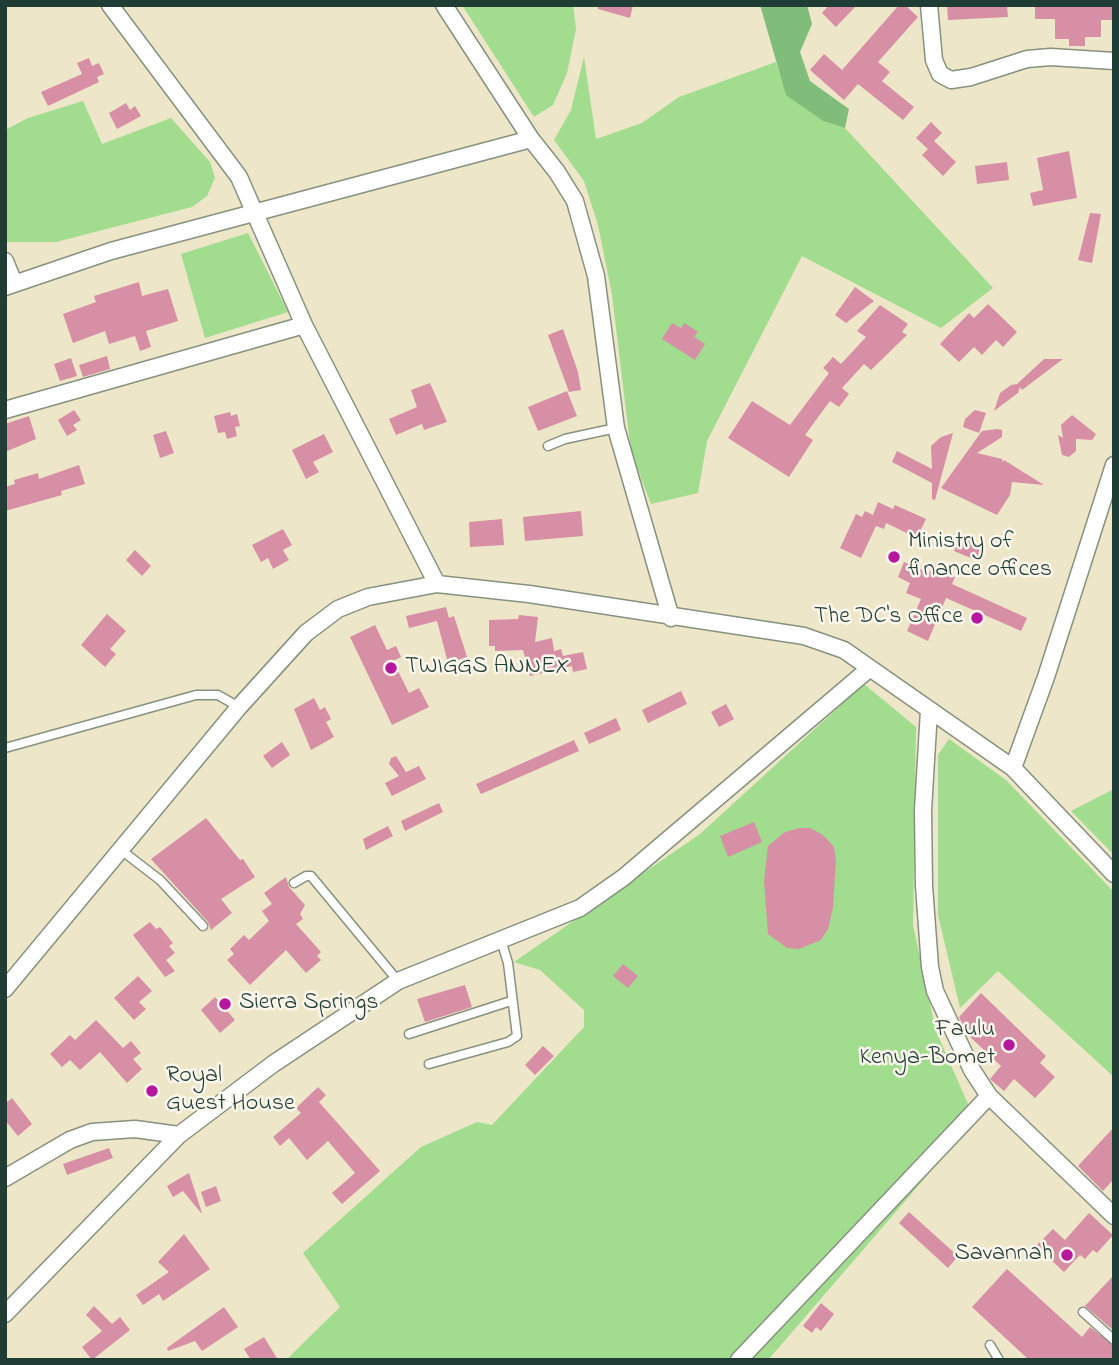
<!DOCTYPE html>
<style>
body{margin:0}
#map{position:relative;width:1119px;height:1365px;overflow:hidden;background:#ede6c8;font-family:"Indie Flower",sans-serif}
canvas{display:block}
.frame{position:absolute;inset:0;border:7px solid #1f3d34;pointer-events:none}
</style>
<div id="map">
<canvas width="1119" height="1365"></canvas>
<div class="frame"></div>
</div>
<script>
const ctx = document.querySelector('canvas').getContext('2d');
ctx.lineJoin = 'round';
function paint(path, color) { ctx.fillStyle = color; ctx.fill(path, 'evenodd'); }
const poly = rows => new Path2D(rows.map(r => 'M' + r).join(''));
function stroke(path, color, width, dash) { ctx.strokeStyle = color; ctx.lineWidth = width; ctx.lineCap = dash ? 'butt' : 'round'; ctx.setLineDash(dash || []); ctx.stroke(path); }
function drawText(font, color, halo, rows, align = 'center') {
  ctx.font = font + ' "Indie Flower",sans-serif'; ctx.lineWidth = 5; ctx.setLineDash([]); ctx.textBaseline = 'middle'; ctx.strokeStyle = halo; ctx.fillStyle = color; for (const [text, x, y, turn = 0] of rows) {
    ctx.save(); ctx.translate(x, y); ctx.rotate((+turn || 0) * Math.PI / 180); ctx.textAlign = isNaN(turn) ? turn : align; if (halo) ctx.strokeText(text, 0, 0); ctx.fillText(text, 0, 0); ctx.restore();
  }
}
paint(poly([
 [462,5,573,5,576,29,567,73,553,105,534,117],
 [584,57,596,139,642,123,679,97,776,62,787,95,823,121,845,128,993,288,941,328,802,256,707,441,698,493,651,504,631,452,612,295,598,225,584,181,554,140,571,110],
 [83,101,102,144,171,118,210,162,215,178,207,196,192,207,56,242,5,242,5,130,28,118],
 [248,233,288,312,205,338,181,254],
 [864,684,916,727,913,925,936,1031,975,1120,768,1360,286,1360,340,1307,303,1253,421,1147,477,1122,492,1125,584,1027,584,1010,540,970,514,962,700,834],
 [949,739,1006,780,1114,892,1114,1077,998,971,960,1008,938,915,938,755],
 [1114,789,1114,855,1071,811]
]), '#a1dc8f');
paint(poly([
 [760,5,807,5,812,24,800,52,810,81,849,109,845,128,823,121,786,95]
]), '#80bc7a');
paint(poly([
 [598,5,633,5,630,18,598,9],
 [829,5,857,5,836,27,822,13],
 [899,5,905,5,918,17,878,62,890,72,882,81,914,107,903,120,858,84,844,100,810,70,824,54,842,70],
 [947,5,1007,5,1008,17,948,20],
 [1035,5,1114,5,1114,20,1101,20,1101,37,1085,37,1085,46,1069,46,1069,39,1055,39,1055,19,1035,19],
 [89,58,92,66,99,63,104,74,97,77,99,82,48,106,41,92,82,74,77,63],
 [126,103,130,110,135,106,141,116,117,129,109,113],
 [931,122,942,133,934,141,956,162,943,176,922,155,928,149,916,138],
 [1069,151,1077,198,1033,206,1030,193,1043,190,1037,158],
 [1007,162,1009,180,977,184,975,166],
 [1090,213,1101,214,1092,263,1078,260],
 [139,282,142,296,168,289,178,321,146,331,151,347,140,351,135,336,109,344,105,331,73,343,63,314,96,302,94,296],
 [855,287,874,301,846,323,835,315],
 [988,304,1017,332,1003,347,996,340,982,355,974,347,959,362,940,344,969,313,974,318],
 [880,305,908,324,902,332,907,335,871,370,864,364,842,388,849,394,839,407,830,401,805,435,813,440,789,477,728,438,752,401,790,425,829,373,823,368,833,357,841,364,866,337,857,331],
 [672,323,681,328,684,323,698,332,694,337,705,344,695,360,662,339],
 [563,329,578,372,581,390,569,392,548,335],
 [107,356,110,369,83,377,79,365],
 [71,358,77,376,60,381,54,364],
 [1044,359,1063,359,1022,390,1020,387,1018,393,994,411,1000,393,1011,385,1017,384],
 [430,383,447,422,424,430,422,424,396,435,389,419,417,407,411,390],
 [567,391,577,416,538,431,528,407],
 [74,410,81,420,73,425,77,430,67,436,58,420],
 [975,410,986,413,979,433,963,427,965,419],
 [230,412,231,416,237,414,240,426,235,427,237,436,227,439,225,432,218,433,214,416],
 [1072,415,1096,434,1092,440,1076,439,1076,451,1069,457,1062,455,1058,435,1063,438,1061,425],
 [29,416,36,439,5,452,5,424],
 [997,429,1002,430,1002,437,977,453,1002,459,1002,462,1004,460,1044,485,1012,482,1010,495,997,515,941,488,982,431],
 [166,431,174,453,160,458,153,435],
 [953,433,935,500,932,499,932,483,892,462,897,451,932,469,931,446,941,437],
 [324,434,333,452,313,462,319,472,306,479,292,450],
 [79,465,85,484,61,491,62,495,5,511,5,487,15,484,14,480,38,473,39,479],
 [878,502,893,509,895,505,926,519,917,538,886,523,884,529,876,526,861,558,840,548,856,514,862,517,865,511,873,515],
 [581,511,583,536,525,541,523,517],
 [502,519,504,545,470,547,469,522],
 [283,529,292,545,283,550,289,560,273,569,268,558,261,562,252,545],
 [960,537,984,547,978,561,954,551],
 [135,550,151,566,142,576,126,560],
 [904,562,929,573,932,567,955,577,952,584,1027,618,1021,631,946,598,928,641,907,631,921,599,906,593,910,583,898,577],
 [446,607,449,618,454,616,467,657,448,663,437,621,409,628,406,616],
 [107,614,126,631,110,649,116,654,105,667,81,645],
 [519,615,538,617,535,642,552,638,554,651,561,649,563,656,583,652,587,669,573,672,572,666,530,676,523,650,495,651,495,646,489,646,489,620,518,619],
 [375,625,387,650,396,646,401,657,393,661,409,693,419,688,429,707,392,725,350,637],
 [681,691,687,704,648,723,642,710],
 [314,698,320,710,325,707,331,719,326,722,334,737,311,750,294,709],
 [726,704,734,719,719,727,711,712],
 [616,718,621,730,589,744,584,733],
 [574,740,579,751,481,794,476,784],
 [282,742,290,755,272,768,263,756],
 [396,756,406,772,419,766,426,779,392,796,385,783,399,776,389,764,391,758],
 [439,803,443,812,405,831,401,821],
 [206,818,240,860,243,859,255,877,221,899,232,913,211,930,208,922,151,859],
 [754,822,762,842,728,857,720,836],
 [388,826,393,836,366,850,363,839],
 [800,828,810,828,823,835,834,847,836,860,833,907,828,929,821,940,799,949,787,948,768,934,764,881,768,846,785,832],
 [286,877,289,887,305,905,300,914,303,919,296,924,321,952,317,956,321,960,306,973,286,950,250,985,227,960,234,954,230,949,244,935,249,940,269,921,262,911,272,904,264,893],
 [150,922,156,929,160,927,173,943,169,946,175,953,166,960,175,971,165,977,133,935],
 [623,964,638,976,628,988,613,976],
 [138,976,152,991,139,1002,146,1009,134,1020,114,998],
 [465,985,472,1007,425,1022,417,999],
 [981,993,1046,1056,1040,1063,1055,1077,1035,1098,1014,1079,1004,1091,990,1079,1001,1066,967,1034,959,1017],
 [215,997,235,1020,220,1033,201,1010],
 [96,1020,123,1048,131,1041,141,1053,133,1059,142,1069,127,1083,100,1052,80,1070,70,1060,62,1067,50,1054,70,1035,75,1040],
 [543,1046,554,1056,535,1075,525,1065],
 [318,1087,326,1095,319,1102,380,1171,342,1204,332,1193,355,1173,328,1141,307,1160,289,1138,280,1146,273,1137,301,1113,296,1108],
 [12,1098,32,1124,18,1136,5,1120,5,1104],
 [1114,1127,1114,1179,1103,1191,1078,1166],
 [109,1148,113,1158,67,1175,63,1164],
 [189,1173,202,1213,201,1213,183,1191,173,1197,167,1186],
 [216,1186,221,1201,206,1207,201,1192],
 [909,1212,958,1256,948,1268,899,1223],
 [1089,1213,1113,1235,1097,1253,1093,1250,1085,1259,1080,1255,1064,1272,1036,1246,1053,1229,1065,1240],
 [184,1234,210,1269,163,1301,159,1294,143,1305,136,1295,169,1272,158,1262],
 [1007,1269,1082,1337,1090,1327,1114,1346,1114,1360,1029,1360,972,1307],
 [1114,1275,1114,1331,1085,1306],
 [821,1303,834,1314,821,1331,816,1327,812,1333,803,1326],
 [94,1306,112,1324,120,1317,130,1330,92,1360,82,1347,102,1331,86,1315],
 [224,1307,238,1327,202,1351,195,1341,168,1351,167,1348],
 [264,1337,278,1360,251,1360,244,1349]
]), '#d78fa6');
const service = poly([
 [548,446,565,439,616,428],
 [5,748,196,695,218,695,239,707],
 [121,850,160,880,203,926],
 [294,883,306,876,311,876,398,981],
 [409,1034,511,1001],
 [429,1064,508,1042,517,1036,508,963,501,940],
 [1083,1312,1114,1340],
 [990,1345,999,1360]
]);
const minor = poly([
 [110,5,239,177,304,325,437,584],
 [444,5,531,139,557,172,575,201,596,276,616,428,671,618],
 [929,5,934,60,940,74,951,80,971,77,1027,59,1051,57,1114,61],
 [5,261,14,283],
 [5,287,111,251,531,139],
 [5,410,304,325],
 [929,710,923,810,924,886,930,967,935,991,972,1070,989,1096,1114,1216],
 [1013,768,1046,677,1114,465],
 [5,989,239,707,306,633,338,609,368,597,437,584,529,594,804,636,844,650,1013,768,1114,874],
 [5,1178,70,1140,92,1132,135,1129,179,1135],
 [5,1314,179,1135,273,1064,398,981,580,908,624,877,870,668],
 [739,1360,989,1096]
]);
stroke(service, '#86927e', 11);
stroke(minor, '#86927e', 19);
stroke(service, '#fff', 8);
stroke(minor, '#fff', 16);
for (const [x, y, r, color] of [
 [894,557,7,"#b5179e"],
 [977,618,7,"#b5179e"],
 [391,668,7,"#b5179e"],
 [225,1004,7,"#b5179e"],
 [1009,1045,7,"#b5179e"],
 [152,1091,7,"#b5179e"],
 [1067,1255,7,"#b5179e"]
]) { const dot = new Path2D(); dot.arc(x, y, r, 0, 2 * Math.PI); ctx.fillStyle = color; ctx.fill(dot); stroke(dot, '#fbf7ec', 2.5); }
drawText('24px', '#1f3d34', '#fbf7ec', [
 ["Ministry of",908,543],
 ["finance offices",908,571],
 ["The DC's Office",963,618,"right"],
 ["TWIGGS ANNEX",405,668],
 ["Sierra Springs",239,1004],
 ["Faulu",995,1031,"right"],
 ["Kenya-Bomet",995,1059,"right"],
 ["Royal",166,1077],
 ["Guest House",166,1105],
 ["Savannah",1053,1255,"right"]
], 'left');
</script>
